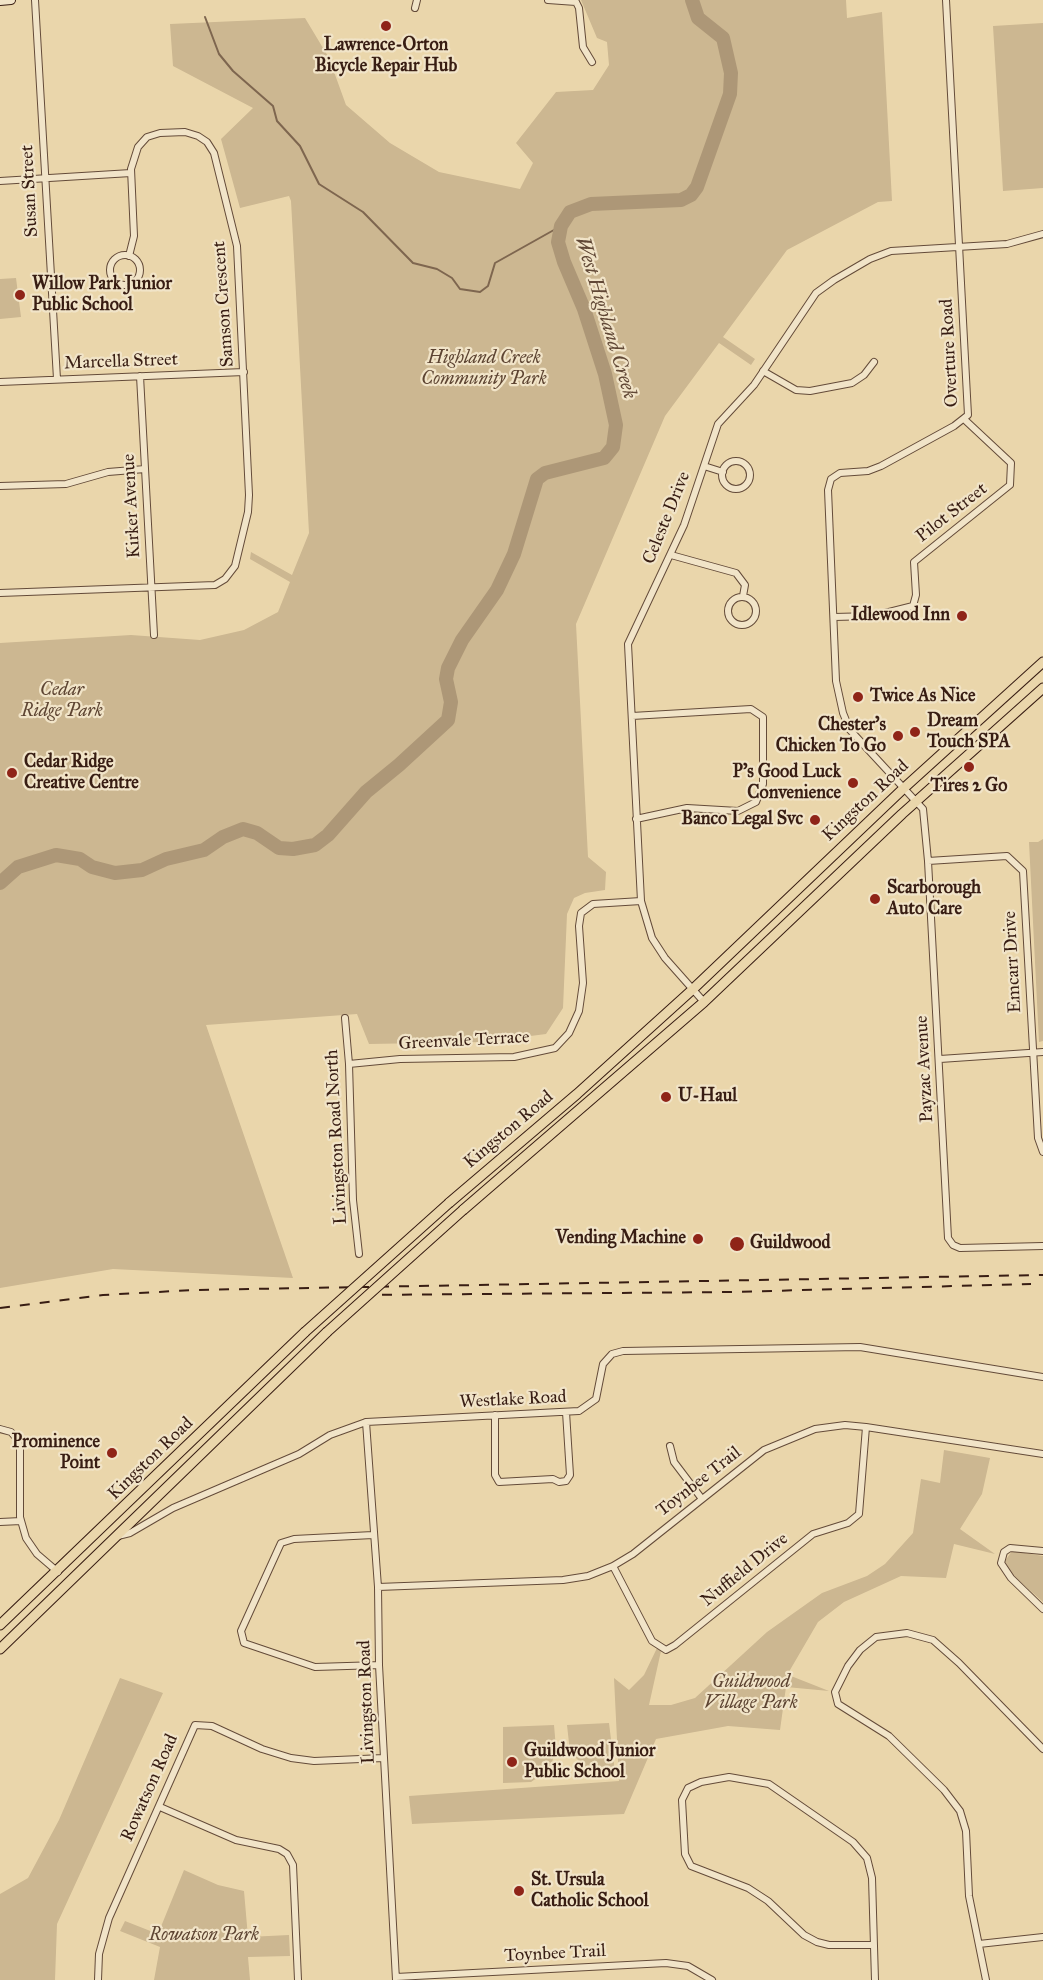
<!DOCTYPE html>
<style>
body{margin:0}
canvas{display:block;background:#ead6ab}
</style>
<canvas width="1043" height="1980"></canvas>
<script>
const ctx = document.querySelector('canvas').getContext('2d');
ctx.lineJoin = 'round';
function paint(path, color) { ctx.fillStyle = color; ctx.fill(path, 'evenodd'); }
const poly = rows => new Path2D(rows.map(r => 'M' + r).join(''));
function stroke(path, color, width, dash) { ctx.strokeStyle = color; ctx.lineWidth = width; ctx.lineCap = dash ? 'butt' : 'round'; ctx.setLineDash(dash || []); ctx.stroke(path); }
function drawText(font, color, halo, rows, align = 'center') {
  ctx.font = font + ' "IM FELL Great Primer",serif'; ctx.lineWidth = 4.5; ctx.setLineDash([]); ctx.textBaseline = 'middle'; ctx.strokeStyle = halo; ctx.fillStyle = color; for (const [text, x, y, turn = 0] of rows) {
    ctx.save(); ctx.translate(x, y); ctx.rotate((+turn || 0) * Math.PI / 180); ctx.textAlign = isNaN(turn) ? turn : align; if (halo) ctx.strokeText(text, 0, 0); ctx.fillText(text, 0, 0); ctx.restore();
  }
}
paint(poly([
 [581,0,846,0,847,18,882,12,892,201,878,202,787,250,723,337,755,359,751,365,719,343,665,416,576,624,588,857,606,872,605,890,585,893,574,898,567,914,563,1008,546,1034,484,1042,369,1044,357,1014,206,1025,293,1278,113,1269,0,1288,0,643,131,635,200,640,244,630,278,612,290,582,250,559,251,552,292,575,309,533,291,201,289,196,240,208,221,139,253,108,173,66,170,24,305,18,329,58,346,105,390,143,439,172,520,189,533,163,516,143,556,92,593,90,609,65,607,42,597,38],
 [1043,23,1043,188,1003,191,993,26],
 [16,278,21,317,0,319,0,279],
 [1043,839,1043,1041,1039,1042,1029,842,1038,842],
 [944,1450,990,1458,982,1494,960,1529,995,1554,954,1544,946,1578,901,1576,844,1602,818,1622,790,1670,791,1676,829,1691,786,1687,780,1730,728,1726,656,1739,624,1814,412,1824,409,1796,619,1781,614,1678,629,1690,644,1675,657,1648,661,1651,649,1705,671,1705,695,1698,767,1632,822,1593,867,1576,885,1564,913,1533,921,1479,940,1483],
 [1012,1551,1043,1556,1043,1602,1006,1569,1005,1561],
 [120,1678,163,1693,57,1924,55,1980,0,1980,0,1894,28,1878,59,1820],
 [609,1723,615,1772,587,1769,570,1752,567,1725],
 [554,1725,556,1748,550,1769,531,1782,503,1783,503,1727],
 [184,1870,218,1885,244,1891,248,1937,289,1935,290,1956,248,1957,250,1980,154,1980,160,1947,120,1931,125,1921,158,1934]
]), '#ccb791');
stroke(poly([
 [205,17,219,54,233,71,273,106,277,121,300,146,319,184,363,212,413,263,437,269,452,278,460,289,480,292,488,286,495,263,561,226]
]), '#7e664f', 2);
stroke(poly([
 [0,883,18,867,56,855,80,859,92,867,115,873,142,870,166,859,204,850,223,837,243,829,257,833,279,848,293,849,315,845,328,835,366,792,399,765,448,720,451,702,446,679,448,668,462,640,497,590,514,554,537,479,545,473,604,458,613,447,616,425,605,374,584,309,564,262,558,242,561,226,570,212,591,204,681,200,691,195,697,187,730,94,731,73,723,38,698,18,692,0]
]), '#ad9777', 14);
const minor = poly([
 [35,0,57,379],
 [548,0,576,2,579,8,583,47,592,62],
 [946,0,968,415,954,426,881,466,868,471,840,473,831,479,828,490,836,681,843,713,850,730,923,809,928,861,948,1238,953,1245,960,1248,1043,1246],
 [415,8,417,0],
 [0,181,131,173],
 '110 270a15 15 0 1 1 30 0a15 15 0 1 1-30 0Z',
 [763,371,796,390,810,391,852,383,864,375,874,362],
 [140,376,154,635],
 [0,382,244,372],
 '722 475a14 14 0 1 1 28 0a14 14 0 1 1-28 0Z',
 [704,466,723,472],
 [0,486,66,484,108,472,145,469],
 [671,555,736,573,745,585,743,596],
 [0,593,215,585,225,579,235,566,248,512,249,495,237,246,214,153,207,142,198,136,185,132,160,133,147,137,138,147,131,169,134,236,129,256],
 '728 611a14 14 0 1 1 28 0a14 14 0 1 1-28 0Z',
 [834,617,873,616,913,606,916,595,914,562,1010,485,1011,463,965,420],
 [632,716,751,709,763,717,763,784,756,802,738,811,687,808,636,819],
 [928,861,1007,856,1023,871,1038,1138,1043,1152],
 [704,1002,665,958,652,938,641,901,628,644,684,525,718,424,754,385,816,293,834,280,870,259,891,251,1007,244,1043,234],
 [345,1018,349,1064,353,1200,359,1254],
 [940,1059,1043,1052],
 [349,1064,400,1059,514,1057,555,1048,569,1033,579,1011,583,983,579,926,581,913,593,904,641,901],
 [495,1415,495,1475,499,1482,553,1479,559,1482,566,1481,570,1475,566,1412],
 [366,1422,378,1587,379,1665,396,1980],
 [0,1429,11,1432,17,1439,20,1449,20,1517,26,1538,37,1554,58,1572],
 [670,1446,674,1462,702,1499],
 [0,1522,21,1521],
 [373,1535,294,1539,281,1543,241,1631,244,1643,315,1667,379,1665],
 [118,1536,130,1533,173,1508,299,1454,330,1435,366,1422,579,1411,596,1399,603,1364,612,1354,623,1351,860,1347,1043,1377],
 [1043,1551,1010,1548,1004,1552,1001,1563,1011,1578,1043,1609],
 [613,1566,652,1641,666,1650,675,1645,813,1534,848,1523,859,1514,866,1427],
 [378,1587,563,1580,588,1576,613,1566,633,1554,764,1450,815,1429,845,1425,866,1427,1043,1454],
 [160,1807,236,1840,279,1849,287,1854,293,1865,298,1980],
 [979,1944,1043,1937],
 [873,1945,829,1945,817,1942,804,1935,768,1901,748,1888,691,1866,685,1854,682,1800,688,1788,701,1782,729,1777,769,1784,853,1842,867,1858,872,1878,875,1980],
 [396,1977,666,1963,688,1966,712,1980],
 [98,1980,99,1954,109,1918,195,1725,212,1726,262,1749,291,1758,314,1761,384,1758],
 [986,1980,969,1896,966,1831,960,1811,944,1790,889,1736,838,1704,835,1692,848,1666,860,1650,876,1637,907,1633,933,1640,959,1663,1043,1749]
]);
const secondary = poly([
 [0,1,11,0]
]);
const primary = poly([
 [449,1203,577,1094,692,990,904,788,1043,662],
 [463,1210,704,1002,902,814,1043,688],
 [0,1625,305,1332],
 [0,1649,327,1332]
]);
stroke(minor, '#644b39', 8);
stroke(secondary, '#381d13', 10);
stroke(primary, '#381d13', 11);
stroke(minor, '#f1e4c8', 6);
stroke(secondary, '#f1e4c8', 8);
stroke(primary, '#ead6ab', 9);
stroke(poly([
 [362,1295,731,1292,1031,1284],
 [0,1308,103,1295,193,1290,1043,1275]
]), '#381d13', 2, [10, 10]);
const primaryBridge = poly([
 [305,1332,449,1203],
 [327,1332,463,1210]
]);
stroke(primaryBridge, '#381d13', 11, []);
stroke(primaryBridge, '#ead6ab', 9);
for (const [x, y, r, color] of [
 [386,26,6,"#8f2418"],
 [20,295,6,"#8f2418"],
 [962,616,6,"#8f2418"],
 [858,697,6,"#8f2418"],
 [915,732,6,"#8f2418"],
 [898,736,6,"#8f2418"],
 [969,767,6,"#8f2418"],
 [12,773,6,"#8f2418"],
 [853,783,6,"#8f2418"],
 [815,820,6,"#8f2418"],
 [875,899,6,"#8f2418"],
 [666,1097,6,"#8f2418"],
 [698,1239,6,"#8f2418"],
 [737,1244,8,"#8f2418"],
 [112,1453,6,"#8f2418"],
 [512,1762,6,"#8f2418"],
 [519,1891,6,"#8f2418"]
]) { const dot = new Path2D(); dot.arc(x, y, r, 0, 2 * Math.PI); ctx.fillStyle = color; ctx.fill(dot); stroke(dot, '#f1e4c8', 2); }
drawText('bold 18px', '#381d13', '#f1e4c8', [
 ["Lawrence-Orton",386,46,"center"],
 ["Bicycle Repair Hub",386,67,"center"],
 ["Willow Park Junior",32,285],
 ["Public School",32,306],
 ["Idlewood Inn",950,616,"right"],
 ["Twice As Nice",870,697],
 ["Dream",927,722],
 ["Touch SPA",927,743],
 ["Chester's",886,726,"right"],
 ["Chicken To Go",886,747,"right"],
 ["Cedar Ridge",24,763],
 ["Creative Centre",24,784],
 ["P's Good Luck",841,773,"right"],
 ["Convenience",841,794,"right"],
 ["Tires 2 Go",969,787,"center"],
 ["Banco Legal Svc",803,820,"right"],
 ["Scarborough",887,889],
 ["Auto Care",887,910],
 ["U-Haul",678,1097],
 ["Vending Machine",686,1239,"right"],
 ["Guildwood",750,1244],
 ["Prominence",100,1443,"right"],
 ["Point",100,1464,"right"],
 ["Guildwood Junior",524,1752],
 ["Public School",524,1773],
 ["St. Ursula",531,1881],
 ["Catholic School",531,1902]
], 'left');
drawText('18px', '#381d13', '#f1e4c8', [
 ["Susan Street",30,191,-93],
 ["Samson Crescent",224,304,-94],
 ["Overture Road",950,353,-93],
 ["Marcella Street",121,362,-2],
 ["Kirker Avenue",132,506,-93],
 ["Pilot Street",952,513,-38],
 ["Celeste Drive",667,518,-68],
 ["Kingston Road",866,801,-43],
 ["Emcarr Drive",1013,962,-93],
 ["Greenvale Terrace",464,1041,-3],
 ["Payzac Avenue",925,1069,-93],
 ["Kingston Road",509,1130,-40],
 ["Livingston Road North",337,1137,-93],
 ["Westlake Road",513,1400,-3],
 ["Kingston Road",151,1459,-44],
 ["Toynbee Trail",699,1482,-38],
 ["Nuffield Drive",745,1570,-39],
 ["Livingston Road",367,1702,-92],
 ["Rowatson Road",150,1788,-66],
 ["Toynbee Trail",555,1954,-3]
]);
drawText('italic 18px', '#5d4432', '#f1e4c8', [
 ["Highland Creek",484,359],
 ["Community Park",484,380],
 ["Cedar",62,691],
 ["Ridge Park",62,712],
 ["Guildwood",751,1683],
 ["Village Park",751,1704],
 ["Rowatson Park",204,1936]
]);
drawText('italic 20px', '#614836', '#f1e4c8', [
 ["West Highland Creek",605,318,73]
]);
</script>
